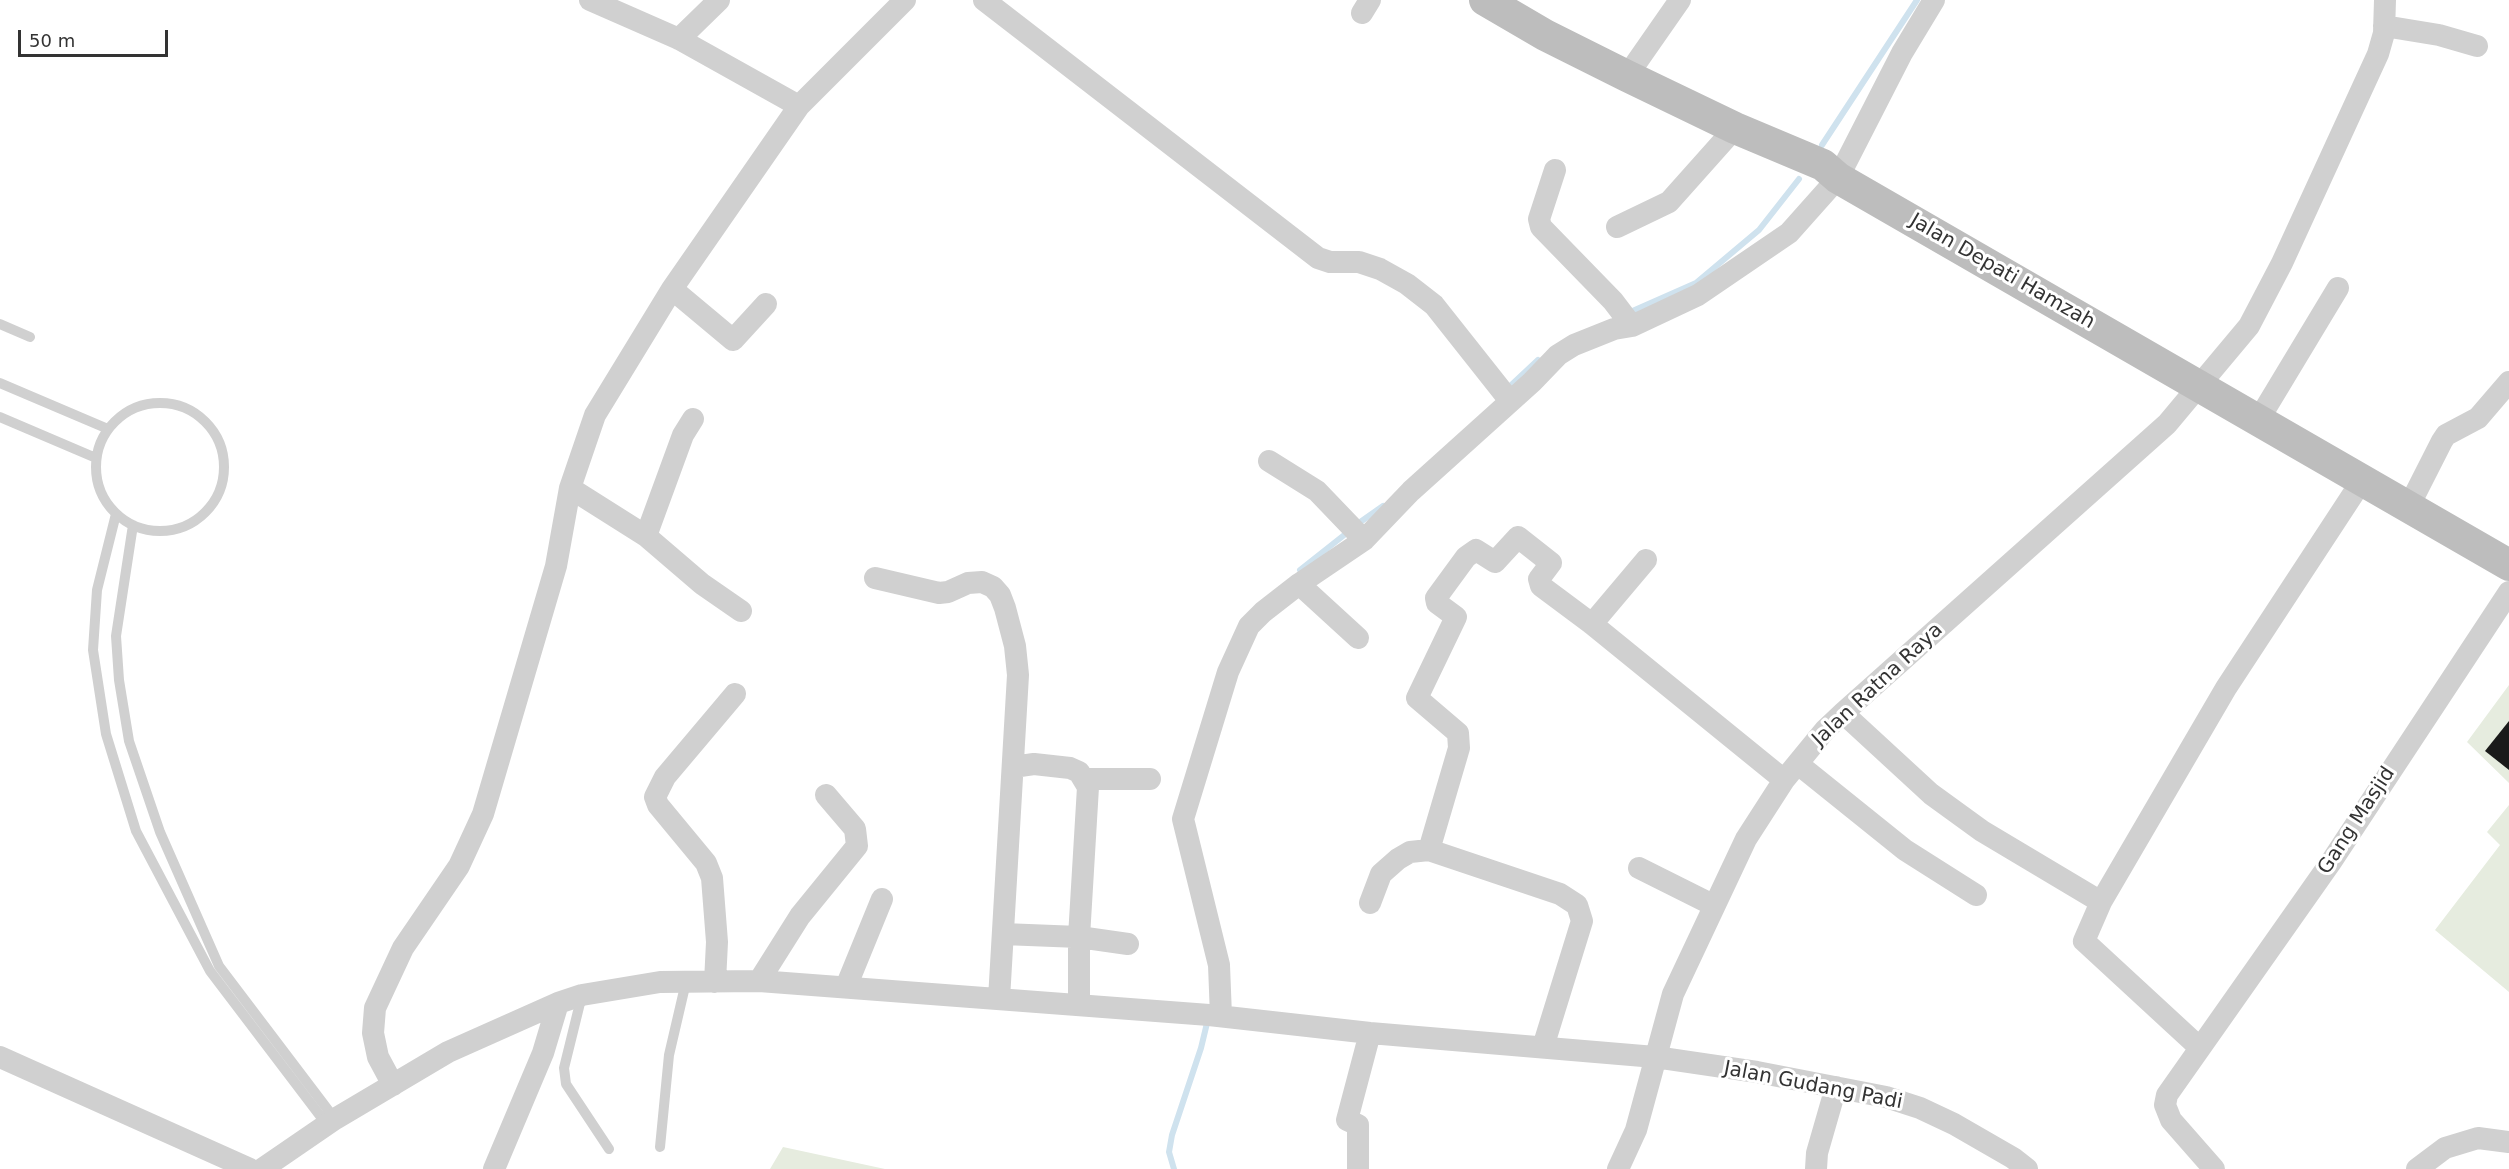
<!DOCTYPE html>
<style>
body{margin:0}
#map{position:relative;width:2509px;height:1169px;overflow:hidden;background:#fff;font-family:"DejaVu Sans",sans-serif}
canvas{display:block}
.scale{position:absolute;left:18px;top:30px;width:150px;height:27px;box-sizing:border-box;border:3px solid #333;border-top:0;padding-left:8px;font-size:18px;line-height:21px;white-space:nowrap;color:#333;-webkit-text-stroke:4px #fff;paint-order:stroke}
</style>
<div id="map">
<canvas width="2509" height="1169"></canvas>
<div class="scale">50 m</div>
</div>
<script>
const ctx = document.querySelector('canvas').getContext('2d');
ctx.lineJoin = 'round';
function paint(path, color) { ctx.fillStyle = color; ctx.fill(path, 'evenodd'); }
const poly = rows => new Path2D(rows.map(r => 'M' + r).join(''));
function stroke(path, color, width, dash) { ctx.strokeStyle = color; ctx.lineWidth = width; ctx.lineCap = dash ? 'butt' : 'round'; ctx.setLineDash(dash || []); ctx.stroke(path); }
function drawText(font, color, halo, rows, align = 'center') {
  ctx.font = font + ' "DejaVu Sans",sans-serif'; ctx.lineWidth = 6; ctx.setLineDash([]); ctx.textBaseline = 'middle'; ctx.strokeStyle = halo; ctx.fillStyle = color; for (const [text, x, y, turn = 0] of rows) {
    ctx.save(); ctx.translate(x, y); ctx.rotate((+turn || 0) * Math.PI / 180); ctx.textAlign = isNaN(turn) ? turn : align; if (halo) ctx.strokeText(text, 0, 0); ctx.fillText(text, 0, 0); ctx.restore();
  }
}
paint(poly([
 [2509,685,2509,783,2467,742],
 [2509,805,2509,992,2435,930,2500,845,2487,832],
 [783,1147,885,1169,770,1169]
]), '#e6ecdf');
stroke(poly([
 [1822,145,1917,0],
 [1628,313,1696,283,1759,230,1799,179],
 [1506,390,1538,360],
 [1356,525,1383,506],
 [1300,570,1348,532],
 [1174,1169,1169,1152,1172,1135,1201,1048,1208,1019]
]), '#cfe2ee', 6);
paint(poly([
 [2509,721,2509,770,2485,751]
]), '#1a1a1a');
stroke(poly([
 [0,324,30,337],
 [0,383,108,429],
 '96 467a64 64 0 1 1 128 0a64 64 0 1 1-128 0Z',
 [0,417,96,458],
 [116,514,97,590,93,650,106,734,136,831,210,971,327,1125],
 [133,525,116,636,119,680,129,741,160,832,219,966,335,1119],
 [582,995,564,1068,566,1084,609,1149],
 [660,1147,669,1055,686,982]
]), '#d0d0d0', 10);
stroke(poly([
 [590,0,679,39,799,106],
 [984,0,1318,258,1330,262,1359,262,1380,269,1407,284,1434,305,1510,401],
 [1362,13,1370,0],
 [2384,26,2439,35,2477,46],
 [679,39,719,0],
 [1627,76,1680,0],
 [1555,170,1539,219,1541,227,1613,301,1632,326],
 [1617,227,1669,202,1735,128],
 [672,289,733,340,766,304],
 [2259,419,2338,288],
 [1269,461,1317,491,1364,540],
 [570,488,646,536,702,584,741,611],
 [2409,506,2442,441,2446,435,2478,418,2509,382],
 [646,536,683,435,693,419],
 [875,578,939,593,948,592,968,583,982,582,993,587,1000,595,1005,608,1015,646,1018,675,999,999],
 [1299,584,1358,638],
 [1592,624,1646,560],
 [1843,713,1931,794,1982,831,2101,902],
 [1798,764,1905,850,1976,895],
 [1013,767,1034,764,1070,768,1079,772,1088,787,1079,937,1079,1005],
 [1086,779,1150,779],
 [1429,850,1459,748,1458,733,1417,698,1456,617,1437,603,1436,598,1466,557,1476,550,1495,562,1518,537,1551,563,1539,579,1541,586,1592,624,1784,780],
 [1639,868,1713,905],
 [1370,903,1381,874,1398,859,1410,852,1429,850,1560,894,1577,905,1582,921,1543,1047],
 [1003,934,1079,937,1128,944],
 [759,981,800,916,857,846,855,829,826,795],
 [715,982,717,942,712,878,706,863,658,805,655,797,665,777,735,694],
 [846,987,882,899],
 [1221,1016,1219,965,1183,819,1228,672,1249,626,1263,612,1299,584,1364,540,1411,491,1532,382,1558,355,1574,345,1614,329,1632,326,1698,295,1789,233,1838,178,1902,53,1934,0],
 [2200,1048,2084,941,2101,902,2226,688,2363,479],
 [0,1057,250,1169],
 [393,1085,378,1057,373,1033,375,1008,403,948,459,866,483,814,556,566,570,488,595,415,672,289,799,106,905,0],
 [262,1169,335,1119,448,1052,558,1003,582,995,660,982,759,981,1209,1015,1370,1033,1655,1057,1757,1072,1886,1097,1920,1108,1954,1124,2013,1158,2027,1169],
 [494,1169,543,1053,558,1003],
 [1358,1169,1358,1125,1347,1120,1370,1033],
 [1618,1169,1636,1130,1673,994,1746,839,1784,780,1825,730,1843,713,2167,424,2249,326,2282,263,2378,54,2384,33,2385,0],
 [1816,1169,1817,1153,1836,1087],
 [2214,1169,2171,1120,2165,1105,2167,1095,2331,862,2509,592],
 [2417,1169,2445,1148,2478,1138,2509,1142]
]), '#d0d0d0', 22);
stroke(poly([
 [1485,0,1545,35,1627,76,1735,128,1823,165,1838,178,2509,565]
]), '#bdbdbd', 32);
drawText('20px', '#333', '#fff', [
 ["Jalan Depati Hamzah",2002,272,30],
 ["Jalan Ratna Raya",1878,685,-43],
 ["Gang Masjid",2357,821,-57],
 ["Jalan Gudang Padi",1813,1086,11]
]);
</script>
